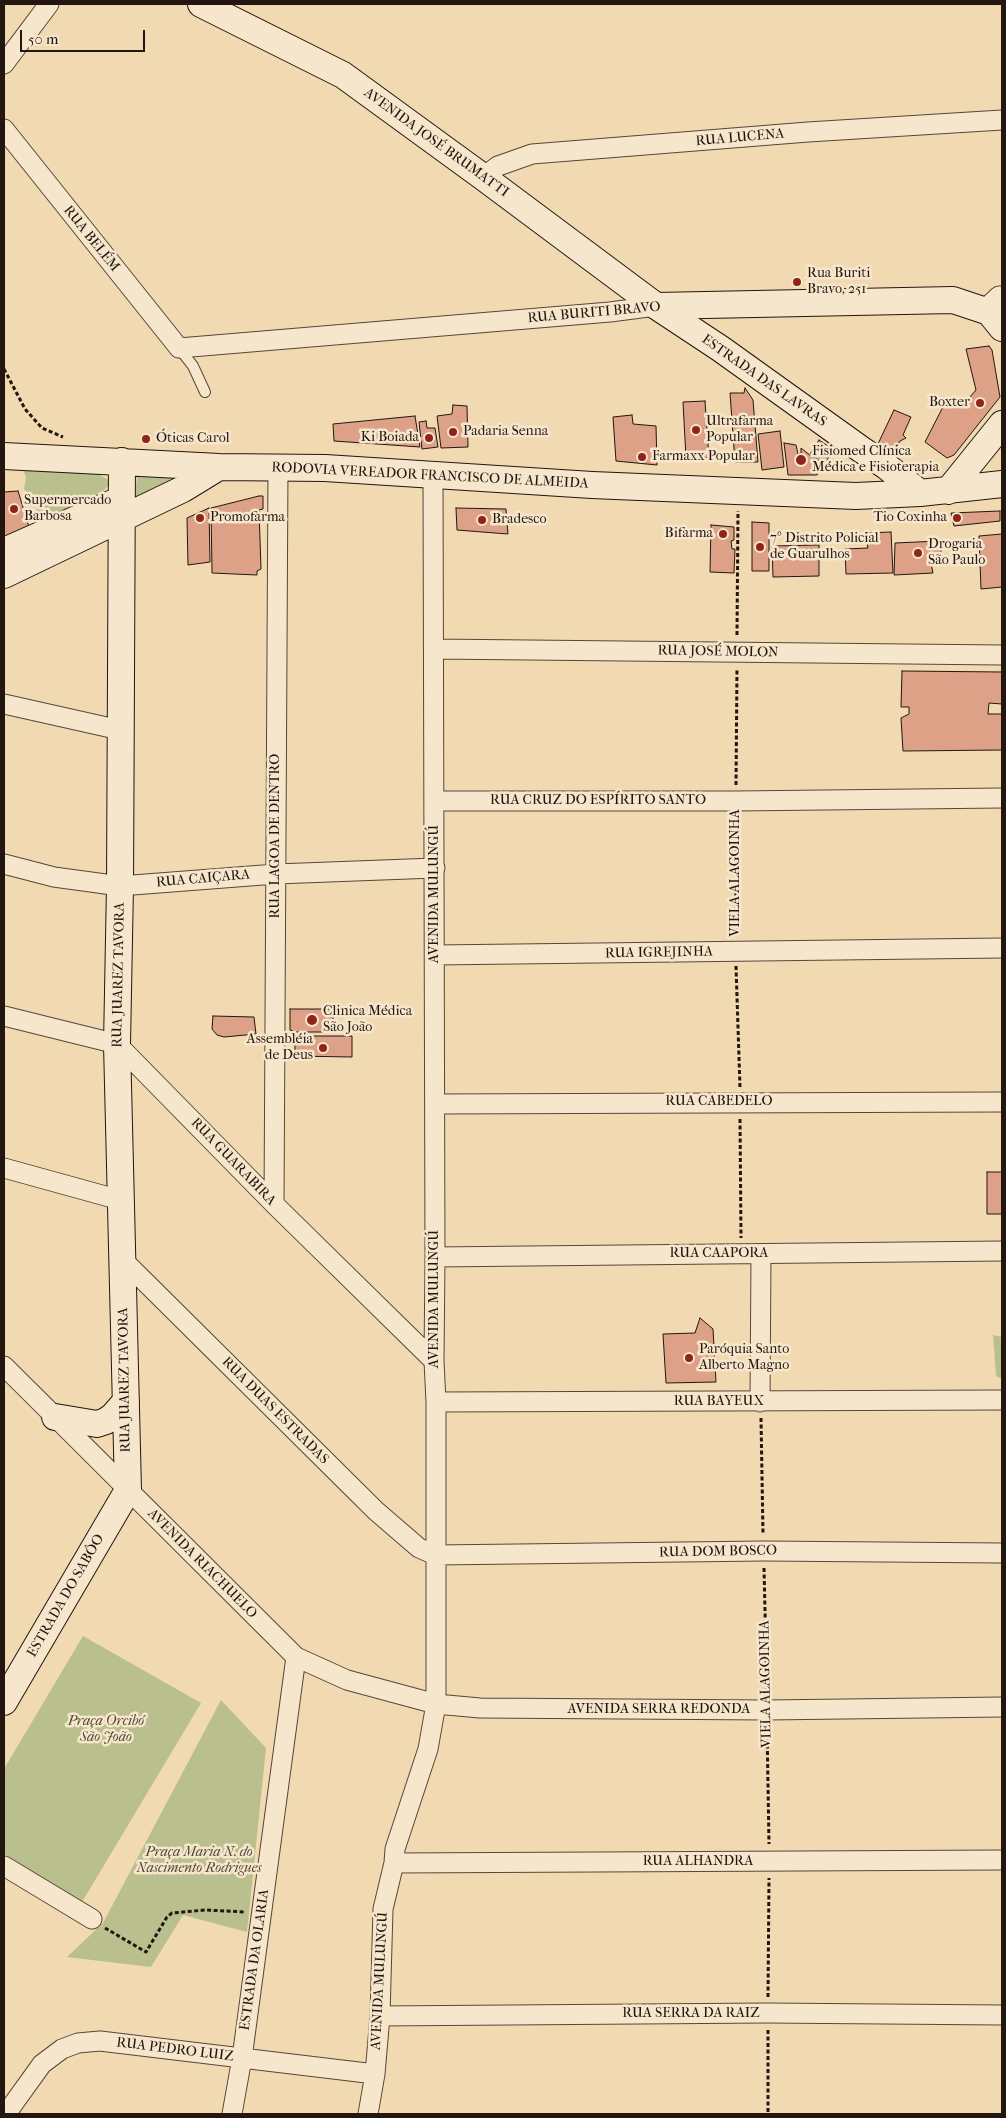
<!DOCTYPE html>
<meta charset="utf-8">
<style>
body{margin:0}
#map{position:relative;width:1006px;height:2118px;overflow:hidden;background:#f1d9b1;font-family:"IM FELL French Canon",serif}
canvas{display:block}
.frame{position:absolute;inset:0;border:5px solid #231611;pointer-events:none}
.scale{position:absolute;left:20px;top:30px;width:125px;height:22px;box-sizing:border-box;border:2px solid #231611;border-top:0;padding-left:6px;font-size:15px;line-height:18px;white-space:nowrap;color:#231611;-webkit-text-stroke:4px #f6e6cc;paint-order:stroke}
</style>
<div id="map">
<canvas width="1006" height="2118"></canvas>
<div class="frame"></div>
<div class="scale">50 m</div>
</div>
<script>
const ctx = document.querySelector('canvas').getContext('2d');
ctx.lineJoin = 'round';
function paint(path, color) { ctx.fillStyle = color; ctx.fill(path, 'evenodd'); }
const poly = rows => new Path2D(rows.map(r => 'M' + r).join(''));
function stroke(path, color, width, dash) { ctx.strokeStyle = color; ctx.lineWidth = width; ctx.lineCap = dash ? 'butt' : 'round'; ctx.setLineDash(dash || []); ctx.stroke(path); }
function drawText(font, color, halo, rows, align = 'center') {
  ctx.font = font + ' "IM FELL French Canon",serif'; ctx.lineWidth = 5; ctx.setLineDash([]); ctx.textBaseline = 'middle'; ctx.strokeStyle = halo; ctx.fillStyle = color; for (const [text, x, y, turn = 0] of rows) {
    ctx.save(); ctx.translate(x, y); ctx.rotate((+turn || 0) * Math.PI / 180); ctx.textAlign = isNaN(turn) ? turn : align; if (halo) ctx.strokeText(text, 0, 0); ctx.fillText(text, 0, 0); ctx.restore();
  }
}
paint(poly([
 [22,468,93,472,109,480,109,485,103,491,40,522,35,501,24,489,26,477],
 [137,476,150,477,175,478,138,499,135,495],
 [993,1335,1002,1337,1002,1379,996,1376],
 [83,1636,201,1703,82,1902,4,1854,4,1769],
 [221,1700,266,1748,247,1932,183,1915,151,1967,67,1957,103,1923]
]), '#b9bf8d');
const building = poly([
 [989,346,992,350,1000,397,954,455,947,458,925,442,947,399,962,406,976,390,966,349,989,346],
 [745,388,753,400,758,462,735,462,730,393,744,393,745,388],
 [705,401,709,458,686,458,683,402,705,401],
 [453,405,467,406,468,447,441,448,437,416,452,414,453,405],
 [894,410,911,417,903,435,906,438,900,441,894,451,886,452,877,446,894,410],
 [632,415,633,424,656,426,657,465,616,461,613,417,632,415],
 [415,416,420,447,334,441,333,424,415,416],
 [426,421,427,428,435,428,438,447,422,449,419,422,426,421],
 [780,431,784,467,762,470,758,434,780,431],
 [819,440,834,450,824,464,810,454,819,440],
 [784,443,796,445,798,454,801,454,801,448,822,465,817,475,788,475,784,443],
 [18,491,29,527,4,537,4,492,18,491],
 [259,496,263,496,263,509,259,510,261,569,257,571,257,575,212,573,211,508,259,496],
 [209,508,210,562,188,565,187,518,209,508],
 [456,508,506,509,508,534,457,530,456,508],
 [1000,511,1000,521,954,526,951,513,1000,511],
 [752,522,769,523,769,571,752,571,752,522],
 [711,525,734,527,734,540,731,541,732,549,735,549,734,573,710,572,711,525],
 [891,532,893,573,846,574,845,549,868,548,865,533,891,532],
 [1002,534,1002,587,981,589,979,536,1002,534],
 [940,541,942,562,931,563,933,573,894,575,895,543,940,541],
 [819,545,819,576,773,577,772,546,819,545],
 [902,671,1002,672,1002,704,989,703,988,714,1002,714,1002,750,903,751,901,718,909,714,909,707,901,707,902,671],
 [290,1009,333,1009,333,1032,296,1032,290,1030,290,1009],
 [213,1016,254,1017,256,1034,224,1037,217,1035,212,1029,213,1016],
 [303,1036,352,1036,352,1057,295,1056,295,1039,303,1036],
 [987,1172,1002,1172,1002,1214,987,1214,987,1172],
 [700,1318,713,1329,716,1382,666,1383,663,1334,695,1333,700,1318]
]);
paint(building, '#dda187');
stroke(building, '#231611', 1);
const lane = poly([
 [179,348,193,366,205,392]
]);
const street = poly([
 [4,64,49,4],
 [4,129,179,348,610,312,656,306],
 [483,177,498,166,532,154,808,132,1002,120],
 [984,310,999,296,1002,296],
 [434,649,1002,655],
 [4,704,120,730],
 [435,801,736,801,1002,798],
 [4,864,54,877,120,886,276,874,435,868],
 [435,955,1002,948],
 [4,1016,117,1044,274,1204,434,1361],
 [435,1104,1002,1102],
 [4,1168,120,1200],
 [274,1204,278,467],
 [435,1257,1002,1251],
 [122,1259,376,1511,419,1548,435,1555,764,1551,1002,1553],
 [4,1366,296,1657,347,1680,436,1704,480,1708,767,1710,1002,1707],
 [436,1402,1002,1400],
 [760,1402,761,1254],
 [394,1863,1002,1860],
 [4,1866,92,1919],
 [380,2016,767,2013,1002,2015],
 [6,2114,42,2064,62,2049,78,2043,100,2041,375,2074],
 [232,2114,242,2058,296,1657],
 [368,2114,375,2074,380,2016,383,1909,394,1863,395,1849,428,1749,436,1704,436,1402,434,1361,435,1257,433,475]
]);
const secondary = poly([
 [201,4,343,75,483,177,656,306,721,349,862,450,886,466,920,493],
 [656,306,953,300,989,312,1002,328],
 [4,456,219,467,325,468,592,485,856,496,920,493,1002,484],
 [948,491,1002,424],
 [4,551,122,499],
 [4,575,183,489,219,467],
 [55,1417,97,1424,106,1421,113,1416,126,1401],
 [4,1702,128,1490,117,1044,120,886,122,461]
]);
stroke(lane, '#564739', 12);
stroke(street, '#564739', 21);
stroke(secondary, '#231611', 28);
stroke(poly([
 [4,369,25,409,42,428,63,437],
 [737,635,738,511],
 [736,785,737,669],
 [736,935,736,816],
 [736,966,740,1088],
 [740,1119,741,1238],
 [761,1418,763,1534],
 [764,1568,767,1694],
 [767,1725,769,1844],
 [105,1928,146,1952,167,1917,172,1913,205,1910,246,1912],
 [768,1997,769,1878],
 [768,2030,768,2114]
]), '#231611', 3, [4, 2.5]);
stroke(lane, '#f6e6cc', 10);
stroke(street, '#f6e6cc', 19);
stroke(secondary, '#f6e6cc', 26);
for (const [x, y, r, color] of [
 [797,282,5,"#8f2418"],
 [980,403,5,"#8f2418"],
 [696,430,5,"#8f2418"],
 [453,432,5,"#8f2418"],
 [429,438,5,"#8f2418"],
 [146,439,5,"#8f2418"],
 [642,457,5,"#8f2418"],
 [801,460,6,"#8f2418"],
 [14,509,5,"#8f2418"],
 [200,518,5,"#8f2418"],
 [957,518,5,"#8f2418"],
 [482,520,5,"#8f2418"],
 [723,534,5,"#8f2418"],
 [760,547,5,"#8f2418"],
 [918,553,5,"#8f2418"],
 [312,1020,6,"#8f2418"],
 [323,1048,5,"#8f2418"],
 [689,1358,5,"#8f2418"]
]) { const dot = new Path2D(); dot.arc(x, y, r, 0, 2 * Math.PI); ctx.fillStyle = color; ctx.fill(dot); stroke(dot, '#f6e6cc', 2); }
drawText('14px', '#231611', '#f6e6cc', [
 ["RUA LUCENA",740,138,-5],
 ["AVENIDA JOSÉ BRUMATTI",436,143,36],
 ["RUA BELÉM",91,239,51],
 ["RUA BURITI BRAVO",594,313,-5],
 ["ESTRADA DAS LAVRAS",764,381,35],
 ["RODOVIA VEREADOR FRANCISCO DE ALMEIDA",430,476,3],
 ["RUA JOSÉ MOLON",718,652,1],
 ["RUA CRUZ DO ESPÍRITO SANTO",598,801],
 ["RUA LAGOA DE DENTRO",276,836,-90],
 ["VIELA ALAGOINHA",736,873,-90],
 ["RUA CAIÇARA",203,879,-5],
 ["AVENIDA MULUNGÚ",435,894,-90],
 ["RUA IGREJINHA",659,953,-1],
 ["RUA JUAREZ TAVORA",119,975,-89],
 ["RUA CABEDELO",719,1102],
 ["RUA GUARABIRA",233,1162,46],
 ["RUA CAAPORA",719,1254],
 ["AVENIDA MULUNGÚ",435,1299,-90],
 ["RUA JUAREZ TAVORA",125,1380,-91],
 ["RUA BAYEUX",719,1402],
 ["RUA DUAS ESTRADAS",275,1411,45],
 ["RUA DOM BOSCO",718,1552,-1],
 ["AVENIDA RIACHUELO",202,1564,45],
 ["ESTRADA DO SABÔO",66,1596,-60],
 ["VIELA ALAGOINHA",766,1684,-91],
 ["AVENIDA SERRA REDONDA",659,1710],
 ["RUA ALHANDRA",698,1862],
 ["ESTRADA DA OLARIA",255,1960,-82],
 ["AVENIDA MULUNGÚ",380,1981,-87],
 ["RUA SERRA DA RAIZ",691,2014],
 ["RUA PEDRO LUIZ",175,2050,7]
]);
drawText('14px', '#231611', '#f6e6cc', [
 ["Rua Buriti",807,274],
 ["Bravo, 251",807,290],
 ["Boxter",970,403,"right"],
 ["Ultrafarma",706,422],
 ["Popular",706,438],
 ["Padaria Senna",463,432],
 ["Ki Boiada",419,438,"right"],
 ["Óticas Carol",156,439],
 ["Fisiomed Clínica",812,452],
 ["Médica e Fisioterapia",812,468],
 ["Farmaxx Popular",652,457],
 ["Supermercado",24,501],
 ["Barbosa",24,517],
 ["Promofarma",210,518],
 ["Tio Coxinha",947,518,"right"],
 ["Bradesco",492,520],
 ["Bifarma",713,534,"right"],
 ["7º Distrito Policial",770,539],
 ["de Guarulhos",770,555],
 ["Drogaria",928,545],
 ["São Paulo",928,561],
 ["Clinica Médica",323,1012],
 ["São João",323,1028],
 ["Assembléia",313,1040,"right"],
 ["de Deus",313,1056,"right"],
 ["Paróquia Santo",699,1350],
 ["Alberto Magno",699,1366]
], 'left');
drawText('italic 14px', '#504936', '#f6e6cc', [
 ["Praça Orcibó",106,1722],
 ["São João",106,1738],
 ["Praça Maria N. do",199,1853],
 ["Nascimento Rodrigues",199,1869]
]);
</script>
